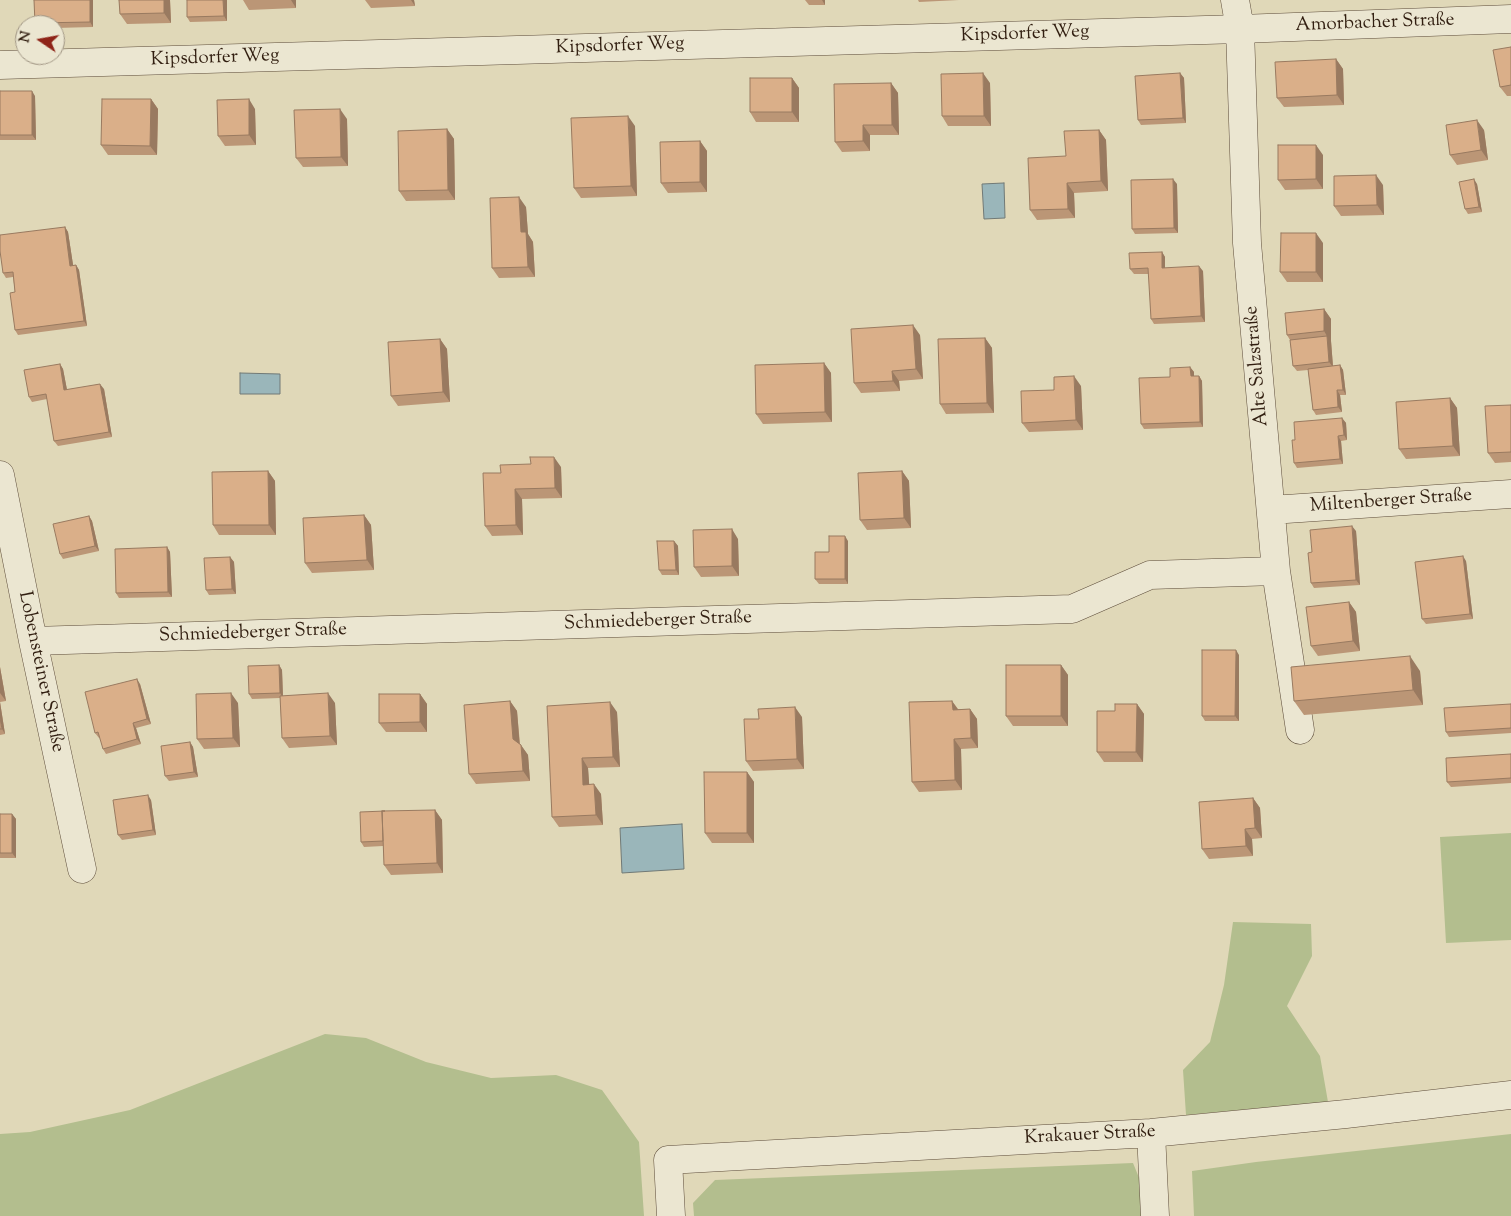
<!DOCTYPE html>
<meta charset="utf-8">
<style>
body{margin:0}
#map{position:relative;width:1511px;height:1216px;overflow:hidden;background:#e0d8b8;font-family:"Sorts Mill Goudy",serif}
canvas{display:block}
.north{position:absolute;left:15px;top:15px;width:50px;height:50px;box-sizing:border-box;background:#ebe6d1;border:1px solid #a19684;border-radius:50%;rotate:282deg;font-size:14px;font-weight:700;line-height:20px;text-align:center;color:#311e10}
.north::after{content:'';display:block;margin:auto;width:18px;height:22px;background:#8f2418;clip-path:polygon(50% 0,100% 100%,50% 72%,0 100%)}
</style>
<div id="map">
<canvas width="1511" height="1216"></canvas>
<div class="north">N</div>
</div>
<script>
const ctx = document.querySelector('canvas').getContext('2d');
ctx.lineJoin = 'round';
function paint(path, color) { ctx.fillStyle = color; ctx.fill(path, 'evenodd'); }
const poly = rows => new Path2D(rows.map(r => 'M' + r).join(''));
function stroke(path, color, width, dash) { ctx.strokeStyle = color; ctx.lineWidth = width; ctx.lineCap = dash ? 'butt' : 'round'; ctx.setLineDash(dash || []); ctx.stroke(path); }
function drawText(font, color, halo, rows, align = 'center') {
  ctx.font = font + ' "Sorts Mill Goudy",serif'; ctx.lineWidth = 4; ctx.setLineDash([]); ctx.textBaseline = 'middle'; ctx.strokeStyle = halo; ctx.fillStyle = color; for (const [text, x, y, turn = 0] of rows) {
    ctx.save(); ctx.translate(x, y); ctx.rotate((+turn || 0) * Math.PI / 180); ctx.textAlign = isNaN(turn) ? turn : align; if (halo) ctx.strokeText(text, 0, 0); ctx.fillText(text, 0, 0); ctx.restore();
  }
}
paint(poly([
 [1511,833,1511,940,1446,943,1440,837],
 [1233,922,1311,924,1312,956,1287,1006,1320,1056,1328,1102,1186,1115,1183,1070,1210,1042,1224,985],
 [325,1034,366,1038,426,1062,491,1078,556,1075,602,1090,639,1142,644,1216,0,1216,0,1134,30,1132,130,1110],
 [1511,1134,1511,1216,1194,1216,1192,1171,1256,1162],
 [1133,1163,1142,1185,1144,1216,694,1216,693,1203,715,1180]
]), '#b3be8e');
const water = poly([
 [1004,183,1005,218,984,219,982,184,1004,183],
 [240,373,280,374,280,394,240,394,240,373],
 [682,824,684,869,622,873,620,828,682,824]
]);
paint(water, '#9ab6ba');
stroke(water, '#707976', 1);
const street = poly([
 [1235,0,1240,29,1247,243,1276,571,1300,730],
 [0,65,1240,29,1511,19],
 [0,475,33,641,82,869],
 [1271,510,1511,494],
 [33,641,1072,609,1150,575,1276,571],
 [1151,1133,1155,1216],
 [671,1216,668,1160,1151,1133,1346,1114,1511,1095]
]);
stroke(street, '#5d4c3a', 29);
stroke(street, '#ebe6d1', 28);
paint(poly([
 [34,0,93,0,93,27,55,28,55,25,36,25,35,23],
 [119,0,170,0,171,23,127,24,120,14],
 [227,0,227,21,190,22,187,17],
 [243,0,296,0,296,8,249,10],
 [365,0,414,0,415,6,371,8],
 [805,0,825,0,825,5,809,5],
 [918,0,959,0,919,2],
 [1511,47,1511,96,1507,96,1500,87],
 [1336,59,1343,69,1344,105,1284,107,1277,98],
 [1180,73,1184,78,1186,123,1141,125,1138,120],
 [792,78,799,88,799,122,756,122,750,112],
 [891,83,898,93,899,135,870,135,870,151,842,152,835,142],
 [990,83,991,126,948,126,942,116],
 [0,91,35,96,36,140,0,140],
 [151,99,158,109,157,155,108,155,101,145],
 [255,109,256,145,225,146,218,136],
 [347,119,348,166,303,167,296,158],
 [635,126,637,196,581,198,574,188],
 [447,129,454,139,455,200,406,201,399,191],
 [1099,130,1106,140,1108,191,1074,193,1075,218,1037,220,1030,210,1066,156],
 [1484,130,1488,160,1457,165,1450,155],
 [700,141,707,151,707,192,668,193,661,183],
 [1323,155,1323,189,1285,190,1278,180],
 [1177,184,1178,233,1135,234,1132,229],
 [1477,184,1482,212,1468,214,1465,209],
 [1383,185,1384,215,1341,216,1334,206],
 [526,207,528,234,533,242,535,277,499,278,492,268],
 [65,227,68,232,73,265,76,265,79,270,87,326,18,335,15,330,15,292,13,277,6,278,3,273],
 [1323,243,1323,282,1287,282,1280,272],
 [1162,252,1165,257,1165,268,1203,271,1205,322,1154,324,1151,319,1149,274,1134,274,1130,269],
 [1324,309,1331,319,1331,341,1333,366,1340,365,1343,370,1346,395,1340,395,1342,412,1316,415,1313,410,1308,370,1297,371,1293,366,1290,340,1287,335],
 [920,335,923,379,899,381,900,391,861,393,854,383],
 [985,338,992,348,994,413,946,414,940,404],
 [440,339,447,349,450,402,398,406,391,396],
 [824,363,831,373,832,422,763,424,756,414],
 [60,364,63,369,67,390,104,389,112,437,58,446,54,441,47,399,32,402,29,397],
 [1190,367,1194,372,1194,376,1199,376,1202,381,1203,427,1144,429,1141,424,1170,377],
 [1081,386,1083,430,1029,432,1022,423,1054,390],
 [1450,398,1457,408,1460,456,1406,459,1399,449],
 [1511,405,1511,462,1495,463,1488,453],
 [1342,418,1346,423,1347,440,1341,441,1343,464,1297,468,1294,463,1295,440],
 [531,464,561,467,562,498,522,499,523,535,492,536,485,526,501,473],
 [268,471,275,481,276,535,219,535,213,525],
 [902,471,909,481,911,528,867,530,860,520],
 [364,515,371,525,374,570,312,573,305,563],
 [89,516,92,521,99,551,63,559,60,554],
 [1356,531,1360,585,1314,588,1311,583,1312,552],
 [738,539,739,576,701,577,694,567],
 [674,541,678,546,679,575,662,575,659,570],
 [848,541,848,584,819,584,815,579,829,552],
 [167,547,170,552,172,597,119,598,116,593],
 [230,557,234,562,236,594,209,595,206,590],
 [1466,561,1473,619,1426,624,1422,619],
 [1349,602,1356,612,1360,651,1318,656,1311,646],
 [1239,655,1239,721,1205,721,1202,716],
 [279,665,282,670,283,696,335,703,337,745,289,748,282,738,280,698,252,699,249,694],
 [1061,665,1068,675,1068,726,1013,726,1006,716],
 [0,667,6,701,0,702,5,734,0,735],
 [1420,671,1423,705,1304,715,1294,701],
 [140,684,151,724,136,728,141,744,106,754,103,749,100,737,99,738,95,733],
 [420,694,427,704,427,732,386,732,379,723],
 [510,701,517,711,520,744,528,755,530,781,476,784,469,774],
 [952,701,958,709,970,709,977,719,978,748,961,749,962,790,919,792,912,782],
 [238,703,240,747,204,749,197,739],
 [1137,704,1144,714,1143,762,1104,762,1097,752,1115,711],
 [1511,704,1511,733,1449,737,1446,732],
 [547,706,617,712,620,767,588,768,589,784,601,794,603,825,559,827,552,817],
 [802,717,804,769,753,771,746,761],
 [190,742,193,747,198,777,169,781,165,776],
 [1511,754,1511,783,1451,787,1447,782],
 [747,772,754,782,754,843,712,843,705,833],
 [1253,798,1260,808,1262,838,1252,839,1253,856,1209,859,1202,849],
 [151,800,156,835,122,840,118,835],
 [435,810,442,820,443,873,391,875,384,865,383,846,364,847,361,842],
 [0,814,12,814,16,819,16,858,0,858]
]), '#bb9676');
paint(poly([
 [90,0,93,0,93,27,90,22],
 [164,0,170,0,171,23,164,13],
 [223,0,227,0,227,21,224,16],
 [291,0,296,0,296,8],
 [411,0,414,0,415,6],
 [822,0,825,0,825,5],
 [1336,59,1343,69,1344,105,1337,95],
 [983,73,990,83,991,126,984,116],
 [1180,73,1184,78,1186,123,1183,118],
 [792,78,799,88,799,122,792,112],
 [891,83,898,93,899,135,892,125],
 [32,91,35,96,36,140,32,135],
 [151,99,158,109,157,155,150,146],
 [249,99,255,109,256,145,249,135],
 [340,109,347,119,348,166,341,157],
 [628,116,635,126,637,196,631,186],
 [1477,120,1484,130,1488,160,1481,150],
 [863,125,870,135,870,151,863,141],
 [447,129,454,139,455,200,448,190],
 [1099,130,1106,140,1108,191,1101,181],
 [700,141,707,151,707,192,700,182],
 [1316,145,1323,155,1323,189,1316,179],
 [1376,175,1383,185,1384,215,1377,205],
 [1173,179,1177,184,1178,233,1174,228],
 [1474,179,1477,184,1482,212,1479,207],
 [1067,183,1074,193,1075,218,1068,209],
 [519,197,526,207,528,234,533,242,535,277,528,267,521,232],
 [65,227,68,232,74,271,70,266],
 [1316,233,1323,243,1323,282,1316,272],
 [1162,252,1165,257,1165,273,1162,268],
 [76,265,79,270,87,326,84,321],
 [1199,266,1203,271,1205,322,1201,316],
 [1324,309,1331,319,1331,341,1333,367,1329,362,1327,336,1324,331],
 [913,325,920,335,923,379,916,369],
 [985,338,992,348,994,413,987,403],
 [440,339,447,349,450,402,443,392],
 [824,363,831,373,832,422,825,412],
 [60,364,63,369,68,395,64,390],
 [1340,365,1343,370,1346,395,1343,390],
 [1190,367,1194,372,1194,381,1191,376],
 [892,371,899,381,900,391,893,381],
 [1074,376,1081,386,1083,430,1076,420],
 [1199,376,1202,381,1203,427,1200,422],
 [100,384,104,389,112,437,109,432],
 [1337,390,1340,395,1342,412,1338,407],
 [1450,398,1457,408,1460,456,1453,446],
 [1342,418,1346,423,1347,440,1344,435],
 [1338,436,1341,441,1343,464,1340,459],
 [554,457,561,467,562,498,555,488],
 [268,471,275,481,276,535,269,525],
 [902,471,909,481,911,528,904,518],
 [515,489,522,499,523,535,516,525],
 [364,515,371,525,374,570,367,560],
 [89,516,92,521,99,551,95,546],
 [1352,526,1356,531,1360,585,1356,580],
 [732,529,738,539,739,576,732,566],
 [845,536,848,541,848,584,845,579],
 [674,541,678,546,679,575,676,570],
 [167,547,170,552,172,597,168,592],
 [1463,556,1466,561,1473,619,1470,614],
 [230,557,234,562,236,594,232,589],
 [1349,602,1356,612,1360,651,1353,641],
 [1236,650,1239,655,1239,721,1235,716],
 [1410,656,1420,671,1423,705,1413,690],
 [279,665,282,670,283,698,280,693],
 [1061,665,1068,675,1068,726,1061,716],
 [0,667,6,701,0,693],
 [137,679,140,684,151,724,147,719],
 [231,693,238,703,240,747,233,738],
 [328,693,335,703,337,745,330,736],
 [420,694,427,704,427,732,420,722],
 [510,701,517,711,520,749,513,739],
 [952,701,959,711,953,710],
 [0,702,5,734,2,729,0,718],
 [610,702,617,712,620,767,613,757],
 [1137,704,1144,714,1143,762,1136,752],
 [795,707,802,717,804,769,797,759],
 [970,709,977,719,978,748,971,738],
 [133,723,136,728,141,744,137,739],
 [954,739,961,749,962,790,955,780],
 [190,742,193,747,198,777,194,772],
 [521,745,528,755,530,781,523,771],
 [582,758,588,768,590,795,583,785],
 [747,772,754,782,754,843,747,833],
 [594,784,601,794,603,825,596,815],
 [148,795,151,800,156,835,153,830],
 [1253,798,1260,808,1262,838,1255,828],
 [435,810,442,820,443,873,437,863],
 [12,814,16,819,16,858,12,853],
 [1245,829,1252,839,1253,856,1246,846]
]), '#997a60');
const building = poly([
 [34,0,90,0,90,22,35,23,34,0],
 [119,0,164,0,164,13,120,14,119,0],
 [187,0,223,0,224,16,187,17,187,0],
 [1511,47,1511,85,1500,87,1493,50,1511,47],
 [1336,59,1337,95,1277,98,1275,62,1336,59],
 [983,73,984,116,942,116,941,74,983,73],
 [1180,73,1183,118,1138,120,1135,76,1180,73],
 [750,78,792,78,792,112,750,112,750,78],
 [891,83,892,125,863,125,863,141,835,142,834,84,891,83],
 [0,91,32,91,32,135,0,135,0,91],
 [102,99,151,99,150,146,101,145,102,99],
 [249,99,249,135,218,136,217,100,249,99],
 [340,109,341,157,296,158,294,110,340,109],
 [628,116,631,186,574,188,571,118,628,116],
 [1477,120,1481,150,1450,155,1446,125,1477,120],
 [447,129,448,190,399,191,398,131,447,129],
 [1099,130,1101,181,1067,183,1068,209,1030,210,1028,158,1066,156,1064,131,1099,130],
 [700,141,700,182,661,183,660,142,700,141],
 [1278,145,1316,145,1316,179,1278,180,1278,145],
 [1376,175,1377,205,1334,206,1334,176,1376,175],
 [1173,179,1174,228,1132,229,1131,180,1173,179],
 [1474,179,1479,207,1465,209,1459,182,1474,179],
 [519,197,521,232,526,232,528,267,492,268,490,198,519,197],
 [65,227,70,266,76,265,84,321,15,330,10,293,15,292,13,272,3,273,0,251,0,235,65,227],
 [1281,233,1316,233,1316,272,1280,272,1281,233],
 [1162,252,1162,268,1199,266,1201,316,1151,319,1148,268,1130,269,1129,253,1162,252],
 [1324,309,1324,331,1287,335,1285,313,1324,309],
 [913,325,916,369,892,371,893,381,854,383,851,329,913,325],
 [1327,336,1329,362,1293,366,1290,340,1327,336],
 [985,338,987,403,940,404,938,339,985,338],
 [440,339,443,392,391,396,388,342,440,339],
 [824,363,825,412,756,414,755,365,824,363],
 [60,364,64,390,100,384,109,432,54,441,46,394,29,397,24,370,60,364],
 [1340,365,1343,390,1337,390,1338,407,1313,410,1308,369,1340,365],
 [1190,367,1191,376,1199,376,1200,422,1141,424,1139,378,1170,377,1170,368,1190,367],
 [1074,376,1076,420,1022,423,1021,391,1054,390,1054,377,1074,376],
 [1450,398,1453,446,1399,449,1396,402,1450,398],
 [1511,405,1511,452,1488,453,1485,406,1511,405],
 [1342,418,1344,435,1338,436,1340,459,1294,463,1292,440,1295,440,1294,422,1342,418],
 [530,457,554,457,555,488,515,489,516,525,485,526,483,473,501,473,500,465,531,464,530,457],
 [268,471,269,525,213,525,212,472,268,471],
 [902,471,904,518,860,520,858,473,902,471],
 [364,515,367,560,305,563,303,518,364,515],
 [89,516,95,546,60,554,53,524,89,516],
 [1352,526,1356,580,1311,583,1308,553,1312,552,1310,530,1352,526],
 [732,529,732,566,694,567,693,530,732,529],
 [829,536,845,536,845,579,815,579,815,552,829,552,829,536],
 [657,541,674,541,676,570,659,570,657,541],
 [167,547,168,592,116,593,115,549,167,547],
 [1463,556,1470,614,1422,619,1415,562,1463,556],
 [230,557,232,589,206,590,204,558,230,557],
 [1349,602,1353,641,1311,646,1306,607,1349,602],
 [1202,650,1236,650,1235,716,1202,716,1202,650],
 [1410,656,1413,690,1294,701,1291,667,1410,656],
 [279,665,280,693,249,694,248,666,279,665],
 [1006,665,1061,665,1061,716,1006,716,1006,665],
 [137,679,147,719,133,723,137,739,103,749,98,732,95,733,85,692,137,679],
 [231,693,233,738,197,739,196,694,231,693],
 [328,693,330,736,282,738,280,696,328,693],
 [379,694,420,694,420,722,379,723,379,694],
 [510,701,513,739,521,745,523,771,469,774,464,705,510,701],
 [952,701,953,710,970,709,971,738,954,739,955,780,912,782,909,702,952,701],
 [610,702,613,757,582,758,583,785,594,784,596,815,552,817,547,706,610,702],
 [1115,704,1137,704,1136,752,1097,752,1097,711,1115,711,1115,704],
 [1511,704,1511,728,1446,732,1444,708,1511,704],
 [795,707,797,759,746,761,744,719,759,719,758,709,795,707],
 [0,718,2,729,0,729,0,718],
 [190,742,194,772,165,776,161,746,190,742],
 [1511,754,1511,778,1447,782,1446,758,1511,754],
 [704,772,747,772,747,833,705,833,704,772],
 [148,795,153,830,118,835,113,800,148,795],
 [1253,798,1255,828,1245,829,1246,846,1202,849,1199,802,1253,798],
 [435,810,437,863,384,865,382,811,435,810],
 [382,811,383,841,361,842,360,812,385,811,382,811],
 [0,814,12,814,12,853,0,853,0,814]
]);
paint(building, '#daaf89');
stroke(building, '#997a60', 1);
drawText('19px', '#311e10', '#ebe6d1', [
 ["Amorbacher Straße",1375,24,-2],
 ["Kipsdorfer Weg",1025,35,-2],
 ["Kipsdorfer Weg",620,47,-2],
 ["Kipsdorfer Weg",215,59,-2],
 ["Alte Salzstraße",1258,366,-95],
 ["Miltenberger Straße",1391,502,-4],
 ["Schmiedeberger Straße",658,622,-2],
 ["Schmiedeberger Straße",253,634,-2],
 ["Lobensteiner Straße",40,672,78],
 ["Krakauer Straße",1090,1136,-3]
]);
</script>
